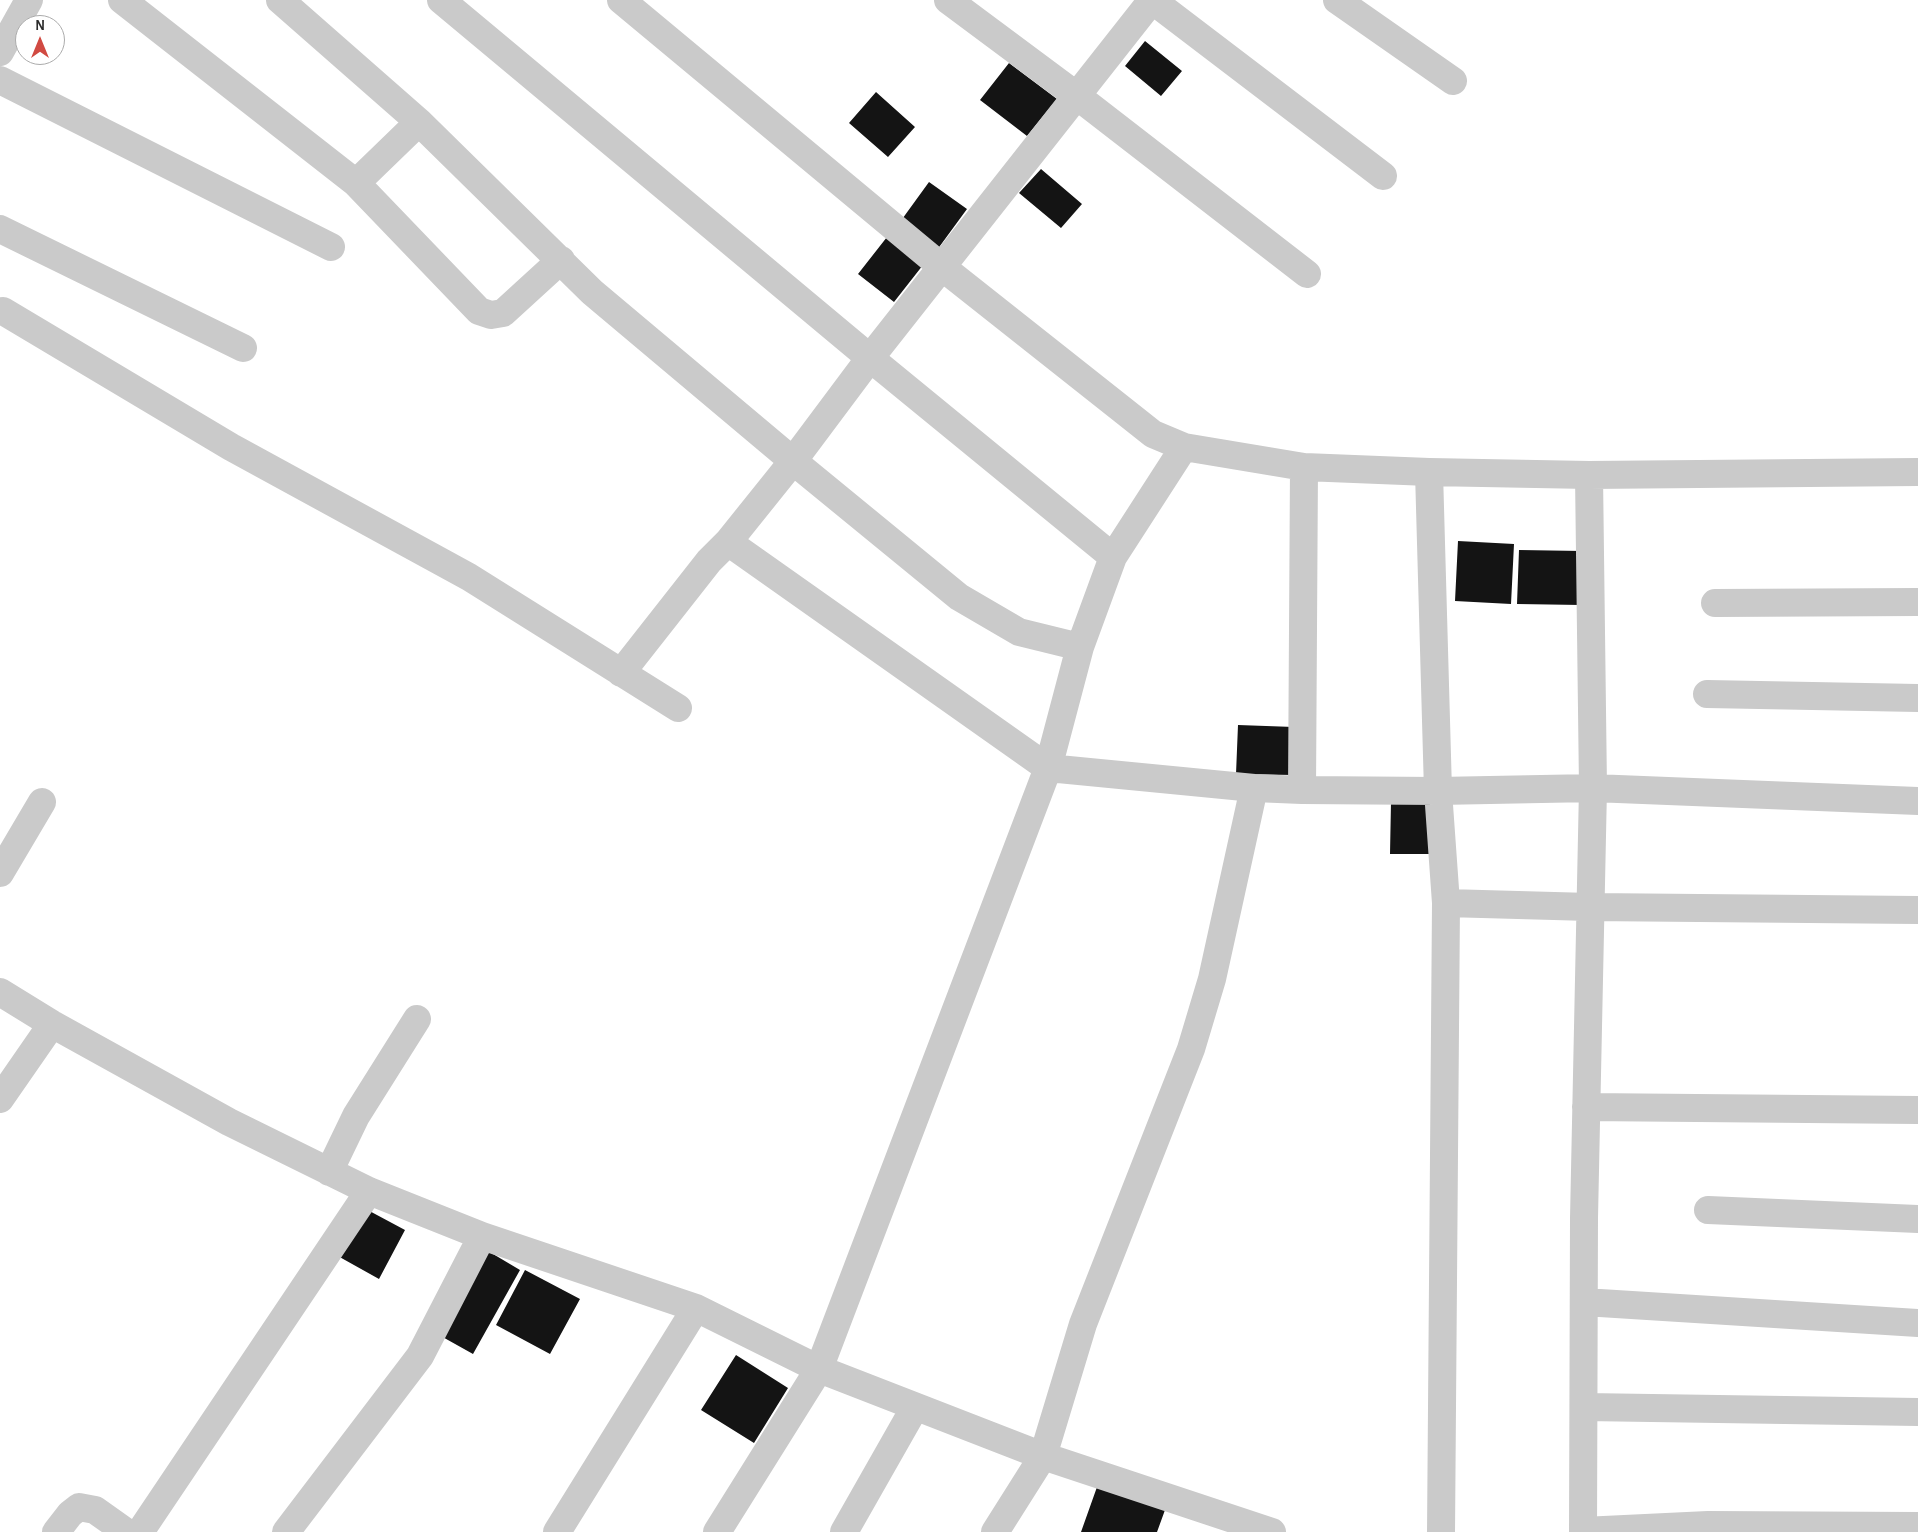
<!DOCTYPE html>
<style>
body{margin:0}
#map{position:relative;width:1918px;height:1532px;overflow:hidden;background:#fff;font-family:"Alegreya Sans",sans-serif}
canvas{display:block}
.north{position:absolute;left:15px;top:15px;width:50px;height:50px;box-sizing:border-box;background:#fff;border:1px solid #ababab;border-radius:50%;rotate:0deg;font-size:14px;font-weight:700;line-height:20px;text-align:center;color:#2d2d2d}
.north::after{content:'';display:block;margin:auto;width:18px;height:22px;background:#d14a42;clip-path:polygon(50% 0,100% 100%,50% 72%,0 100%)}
</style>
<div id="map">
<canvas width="1918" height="1532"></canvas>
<div class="north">N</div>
</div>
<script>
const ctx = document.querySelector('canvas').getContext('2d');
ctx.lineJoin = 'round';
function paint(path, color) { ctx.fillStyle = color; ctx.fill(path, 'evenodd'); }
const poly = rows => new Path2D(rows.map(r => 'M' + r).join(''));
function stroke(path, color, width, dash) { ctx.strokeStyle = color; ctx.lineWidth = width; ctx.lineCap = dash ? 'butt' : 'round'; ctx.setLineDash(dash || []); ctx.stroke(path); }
paint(poly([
 [1145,41,1182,71,1161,96,1125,66],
 [1009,63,1057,99,1027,136,980,100],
 [876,92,915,127,888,157,849,123],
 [1041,169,1082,204,1061,228,1019,193],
 [929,182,967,209,937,250,900,222],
 [887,237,923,265,894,302,858,274],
 [1458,541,1514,544,1511,604,1455,601],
 [1519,550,1582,551,1581,605,1517,604],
 [1238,725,1294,727,1293,775,1236,774],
 [1391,802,1430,802,1430,854,1390,854],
 [362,1207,405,1230,379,1279,336,1255],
 [488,1251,520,1270,473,1354,439,1335],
 [525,1270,580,1299,550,1354,496,1325],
 [736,1355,788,1388,754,1443,701,1410],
 [1097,1487,1165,1510,1157,1532,1081,1532]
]), '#141414');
stroke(poly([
 [122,0,356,183,479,311,491,315,503,313,561,260],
 [280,0,419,122,592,292,793,461,959,597,1019,632,1080,647],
 [441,0,870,358,1113,557],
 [621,0,942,267,1124,411,1153,434,1184,447,1304,467,1429,472,1589,475,1918,472],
 [948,0,1077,96,1307,274],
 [1152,0,1383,176],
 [1337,0,1453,81],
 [0,52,29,0],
 [0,80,331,247],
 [356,183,419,122],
 [0,229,243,348],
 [3,311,231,447,469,577,678,708],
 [1429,472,1438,791,1446,903,1441,1532],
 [728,542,1048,768,1254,788,1302,790,1438,791,1593,788,1918,801],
 [1715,603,1918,602],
 [621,673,709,561,728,542,793,461,870,358,1152,0],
 [1707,694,1918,698],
 [1302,790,1304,467],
 [0,873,42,802],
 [1446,903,1590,907,1918,910],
 [0,992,52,1024,229,1122,369,1191,482,1236,696,1308,819,1369,1043,1456,1272,1532],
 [0,1099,52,1024],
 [1586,1107,1918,1110],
 [329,1172,356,1116,417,1019],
 [1708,1210,1918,1219],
 [1584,1302,1918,1323],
 [1585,1407,1918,1412],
 [1583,1531,1708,1525,1918,1526],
 [56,1532,70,1514,79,1507,95,1510,126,1532],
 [140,1532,369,1191],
 [286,1532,420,1356,482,1236],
 [557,1532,696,1308],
 [717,1532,819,1369,1048,768,1080,647,1113,557,1184,447],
 [844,1532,915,1407],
 [995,1532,1043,1456,1083,1324,1191,1049,1212,979,1254,788],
 [1583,1532,1584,1218,1593,788,1589,475]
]), '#cacaca', 28);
</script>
